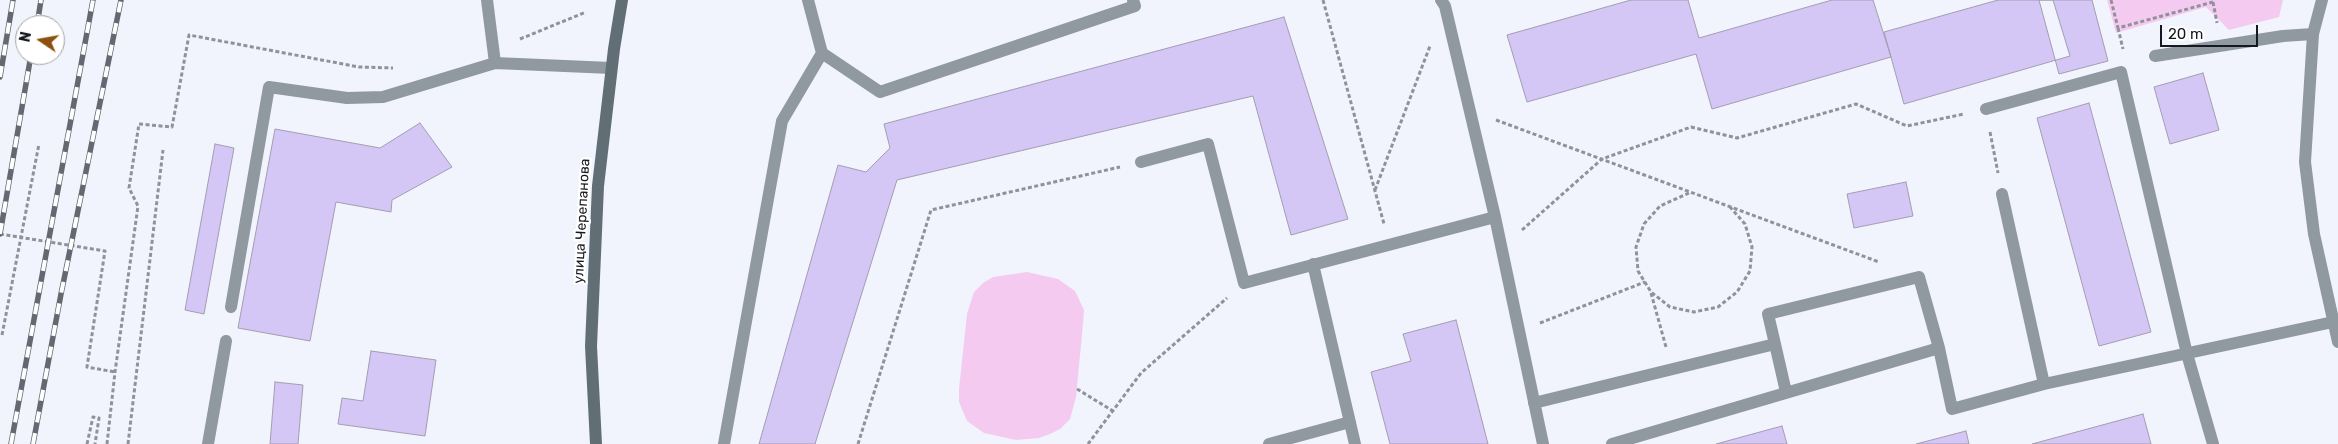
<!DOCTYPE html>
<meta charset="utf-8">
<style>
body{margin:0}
#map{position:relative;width:2338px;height:444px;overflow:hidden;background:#f1f4fd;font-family:Rubik,sans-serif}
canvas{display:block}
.north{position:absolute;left:15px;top:15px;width:50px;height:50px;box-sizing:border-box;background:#fff;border:1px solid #a1a3a5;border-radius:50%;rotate:282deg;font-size:14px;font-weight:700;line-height:20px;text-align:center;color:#15181f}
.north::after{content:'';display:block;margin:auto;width:18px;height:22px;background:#8c510f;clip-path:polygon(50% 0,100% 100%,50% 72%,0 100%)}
.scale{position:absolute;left:2160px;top:25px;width:98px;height:22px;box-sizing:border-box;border:2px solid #15181f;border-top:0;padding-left:6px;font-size:15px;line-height:18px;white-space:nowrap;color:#15181f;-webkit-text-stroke:4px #fff;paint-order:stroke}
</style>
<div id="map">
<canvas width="2338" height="444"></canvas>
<div class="north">N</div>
<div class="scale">20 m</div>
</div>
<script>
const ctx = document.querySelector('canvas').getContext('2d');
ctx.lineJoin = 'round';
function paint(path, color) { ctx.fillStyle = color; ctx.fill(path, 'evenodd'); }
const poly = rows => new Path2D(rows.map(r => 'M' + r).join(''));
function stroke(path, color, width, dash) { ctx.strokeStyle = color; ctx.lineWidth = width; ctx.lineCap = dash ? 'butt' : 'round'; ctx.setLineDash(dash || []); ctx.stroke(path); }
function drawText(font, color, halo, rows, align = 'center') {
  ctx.font = font + ' Rubik,sans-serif'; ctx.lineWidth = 4.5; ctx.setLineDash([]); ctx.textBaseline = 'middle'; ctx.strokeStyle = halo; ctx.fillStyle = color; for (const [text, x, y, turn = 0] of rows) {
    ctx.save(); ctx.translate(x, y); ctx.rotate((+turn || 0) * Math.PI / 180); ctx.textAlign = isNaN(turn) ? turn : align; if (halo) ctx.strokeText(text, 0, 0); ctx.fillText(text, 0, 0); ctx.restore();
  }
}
paint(poly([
 [2107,0,2283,0,2279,17,2229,30,2206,7,2116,33],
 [1027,272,1058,279,1075,291,1084,310,1083,324,1076,397,1070,419,1060,429,1050,434,1039,438,1016,440,984,433,967,421,959,402,959,389,967,314,974,292,983,283,993,277]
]), '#f5caf1');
const building = poly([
 [1631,0,1688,0,1699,38,1832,0,1873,0,1891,57,1712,109,1696,54,1527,102,1507,35,1631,0],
 [1998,0,2053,0,2070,56,1904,104,1884,32,1998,0],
 [2039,0,2092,0,2108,61,2059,74,2039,0],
 [1284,17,1348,219,1291,235,1253,96,897,180,815,444,759,444,838,165,866,172,890,148,884,124,1284,17],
 [2203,73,2219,130,2170,144,2154,87,2203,73],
 [2089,103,2151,332,2099,346,2037,118,2089,103],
 [420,123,452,167,392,200,391,212,336,202,310,341,238,328,275,129,380,148,420,123],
 [215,144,234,148,204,314,185,310,215,144],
 [1906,182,1913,216,1854,228,1847,194,1906,182],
 [1456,320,1488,444,1390,444,1371,372,1411,361,1403,334,1456,320],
 [371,351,436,360,425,436,338,424,342,398,363,401,371,351],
 [275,382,303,385,298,444,270,444,275,382],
 [2143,414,2151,444,2032,444,2143,414],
 [1782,426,1787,444,1716,444,1782,426],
 [1966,431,1969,444,1916,444,1966,431]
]);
paint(building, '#d4c6f5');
stroke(building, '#a39db1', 1);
stroke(poly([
 [1323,0,1384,224],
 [2111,0,2118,28,2213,2,2214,0],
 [2213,2,2217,23],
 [2118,28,2123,49],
 [520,39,586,12],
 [1496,120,1879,262],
 [1990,132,1998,173],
 [1375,190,1430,46],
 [1689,193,1660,206,1644,224,1636,247,1638,271,1651,292,1670,307,1694,312,1718,307,1737,292,1750,271,1752,247,1745,224,1730,207],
 [1522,230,1602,159,1691,127,1737,138,1856,104,1907,126,1964,114],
 [0,234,105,251,87,367,115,372],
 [1651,293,1666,347],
 [1540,323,1645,282],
 [2,335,39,144],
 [1077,389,1113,411],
 [87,444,93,417,99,418,95,444],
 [107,444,115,372,138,206,129,188,139,124,172,127,189,35,359,67,393,68],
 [128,444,163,150],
 [858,444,931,210,1120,167],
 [1088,444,1141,373,1227,298]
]), '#8f929a', 3, [4, 2.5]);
stroke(poly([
 [487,0,495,63],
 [808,0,822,53,880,92,1135,6,1133,0],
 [1441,0,1445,6,1495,217,1543,444],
 [2155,56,2283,36,2313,34],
 [1986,109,2121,72,2187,354,2213,444],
 [1141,162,1208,144,1244,283,1495,217],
 [2002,194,2044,384],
 [1313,264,1355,444],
 [231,307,269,87,347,98,383,97,495,63,611,68],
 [1775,344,1786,392],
 [1534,403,1775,344,1768,314,1919,277,1939,348],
 [208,444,226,341],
 [724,444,782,121,822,53],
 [1269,444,1350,422],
 [1612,444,1939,348,1952,409,2044,384,2333,322]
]), '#90999f', 12);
stroke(poly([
 [2322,0,2313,34,2305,162,2314,234,2338,342]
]), '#90999f', 12);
stroke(poly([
 [596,444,591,346,598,186,614,49,622,0]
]), '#616e76', 12);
const rail = poly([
 [37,25,41,0],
 [0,77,13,0],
 [0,234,31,55],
 [11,444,93,0],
 [33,444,61,294,121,0]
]);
stroke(rail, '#656870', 5.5);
stroke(rail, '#fff', 4, [11]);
drawText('14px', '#15181f', '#fff', [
 ["улица Черепанова",582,221,-87]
]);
</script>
